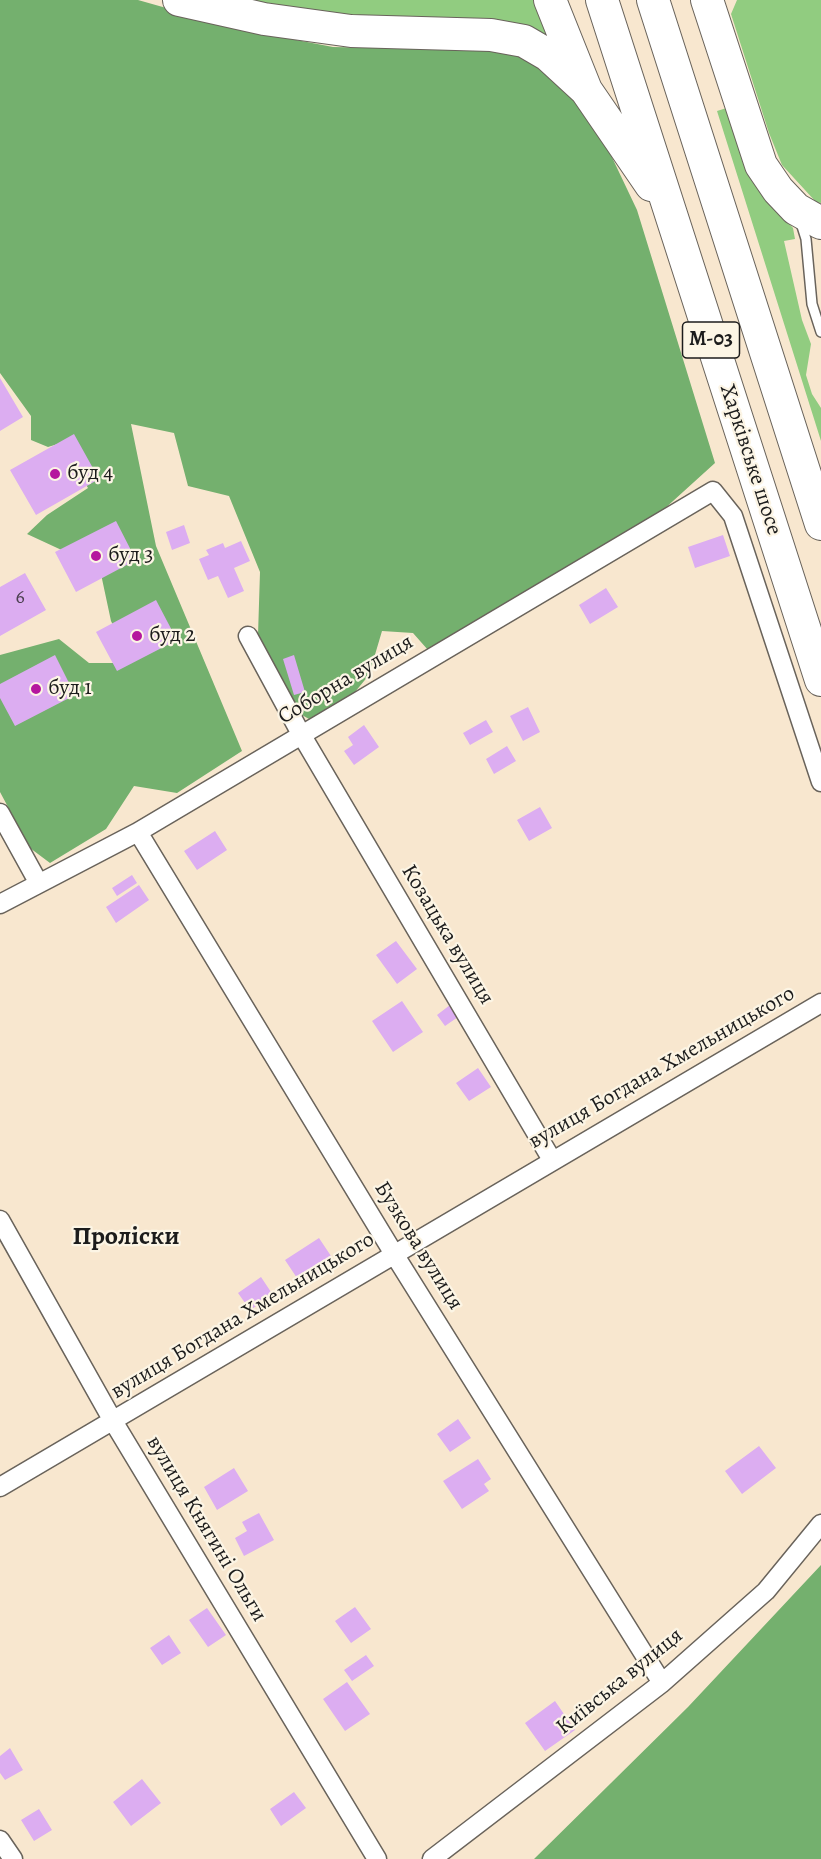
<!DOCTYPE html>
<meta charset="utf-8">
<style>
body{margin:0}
canvas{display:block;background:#f8e7cf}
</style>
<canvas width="821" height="1859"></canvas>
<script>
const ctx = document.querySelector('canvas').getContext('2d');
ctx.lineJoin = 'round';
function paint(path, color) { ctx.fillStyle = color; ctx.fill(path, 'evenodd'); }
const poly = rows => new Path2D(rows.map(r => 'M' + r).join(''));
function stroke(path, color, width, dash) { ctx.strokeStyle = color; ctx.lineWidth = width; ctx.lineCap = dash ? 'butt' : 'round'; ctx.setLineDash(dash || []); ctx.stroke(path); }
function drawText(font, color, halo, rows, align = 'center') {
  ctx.font = font + ' Alegreya,serif'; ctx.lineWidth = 4.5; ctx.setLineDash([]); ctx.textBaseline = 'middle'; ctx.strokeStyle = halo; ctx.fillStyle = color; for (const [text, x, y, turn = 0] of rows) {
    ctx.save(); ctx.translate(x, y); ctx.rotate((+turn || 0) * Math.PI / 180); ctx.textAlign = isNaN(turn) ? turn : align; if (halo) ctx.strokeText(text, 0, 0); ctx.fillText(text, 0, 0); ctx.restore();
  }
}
paint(poly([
 [214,0,533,0,552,47,411,25],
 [737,0,821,0,821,203,816,202,782,165,769,133,731,14],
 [733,106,765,197,793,228,795,239,784,241,802,320,811,344,806,375,812,394,821,408,821,441,717,111]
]), '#91cc80');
paint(poly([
 [0,0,138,0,244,30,333,47,516,51,552,68,599,130,637,210,715,463,662,511,428,650,413,633,382,631,369,675,350,698,309,719,295,711,258,635,260,572,229,496,188,486,174,433,131,424,156,546,242,751,177,793,134,786,106,829,50,863,30,848,0,792,0,655,59,639,89,663,132,663,111,621,95,546,68,553,27,534,47,515,88,488,61,443,48,447,31,440,31,416,0,373],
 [821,1565,821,1859,534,1859,688,1707]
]), '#74b06e');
paint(poly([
 [0,378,23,417,0,431],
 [74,434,99,479,36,515,10,470],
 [116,521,136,560,76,592,55,552],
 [184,525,190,543,172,550,166,532],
 [723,535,730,556,695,568,688,547],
 [241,541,250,561,234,568,244,591,228,598,218,576,208,580,199,559,209,555,206,550,223,543,225,548],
 [25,573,46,610,0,636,0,587],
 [606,588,618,607,590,624,579,605],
 [156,600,177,640,117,671,96,632],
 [55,655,75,695,15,726,0,698,0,684],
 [294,655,305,692,294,695,283,659],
 [528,707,540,732,523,741,510,716],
 [486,720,493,732,470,745,463,733],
 [364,725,379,747,354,765,344,751,353,745,348,737],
 [507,746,516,761,494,774,486,759],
 [540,807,552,828,529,841,517,820],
 [215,831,227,850,197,870,184,851],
 [132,875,137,883,117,896,112,888],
 [139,885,149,900,116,923,106,907],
 [396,941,417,969,397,984,376,955],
 [402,1001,423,1032,393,1052,372,1021],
 [450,1005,458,1017,445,1026,437,1015],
 [478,1068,491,1087,469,1101,456,1083],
 [319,1238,331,1256,322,1262,327,1268,308,1281,304,1274,297,1278,285,1260],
 [261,1277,273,1295,250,1310,238,1293],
 [458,1419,471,1438,450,1452,437,1434],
 [759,1446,776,1468,742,1494,725,1471],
 [478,1459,491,1479,484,1484,489,1491,462,1509,443,1481],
 [234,1468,248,1491,217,1510,204,1487],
 [259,1513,274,1540,244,1556,235,1538,247,1531,242,1522],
 [355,1607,371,1629,351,1643,335,1621],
 [207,1608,226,1635,208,1647,189,1620],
 [169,1635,181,1653,162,1665,150,1648],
 [366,1655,374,1666,352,1681,344,1670],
 [347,1682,370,1714,345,1731,323,1699],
 [555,1701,575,1730,545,1751,525,1723],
 [10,1748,23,1770,5,1780,0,1773,0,1756],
 [142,1779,161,1803,131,1826,113,1802],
 [294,1792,306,1808,281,1826,270,1809],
 [39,1809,52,1830,34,1841,21,1820]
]), '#dcadf1');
const service = poly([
 [800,220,806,239,812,304,821,332]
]);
const minor = poly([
 [248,636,301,734,552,1160],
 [0,813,38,882],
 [138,832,394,1254,662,1683],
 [0,904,138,832,713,491,733,516,821,782],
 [0,1220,113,1421,377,1859],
 [0,1487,821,1003],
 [0,1840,13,1859],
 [432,1859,662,1683,766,1591,821,1524]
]);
const motorway = poly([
 [179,0,264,19,351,31,491,35,524,41,548,55,586,90],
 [550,0,586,90,651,185],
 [602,0,821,680],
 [653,0,821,524],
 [707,0,761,165,778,190,796,209,821,223]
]);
stroke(service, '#69635b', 12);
stroke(minor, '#69635b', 21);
stroke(motorway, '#69635b', 34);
stroke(service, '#fff', 9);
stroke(minor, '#fff', 18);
stroke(motorway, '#fff', 32);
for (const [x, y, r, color] of [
 [55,474,6,"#b5179e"],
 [96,556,6,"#b5179e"],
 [137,636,6,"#b5179e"],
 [36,689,6,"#b5179e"]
]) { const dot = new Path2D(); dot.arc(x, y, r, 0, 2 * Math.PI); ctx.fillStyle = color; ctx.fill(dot); stroke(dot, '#fcf5e5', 2); }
drawText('20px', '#4c4051', null, [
 ["6",20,598]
]);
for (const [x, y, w] of [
 [711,340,57]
]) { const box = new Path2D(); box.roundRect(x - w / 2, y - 18, w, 36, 4.5); ctx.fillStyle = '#fcf5e5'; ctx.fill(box); stroke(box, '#1c1c1c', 1.5); }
drawText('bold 21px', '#1c1c1c', null, [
 ["М-03",711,340]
]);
drawText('22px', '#1c1c1c', '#fcf5e5', [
 ["Харківське шосе",750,460,72],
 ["Соборна вулиця",346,680,-31],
 ["Козацька вулиця",447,935,59],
 ["вулиця Богдана Хмельницького",662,1068,-30],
 ["Бузкова вулиця",418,1246,58],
 ["вулиця Богдана Хмельницького",243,1316,-31],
 ["вулиця Княгині Ольги",206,1529,59],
 ["Київська вулиця",620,1682,-39]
]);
drawText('22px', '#1c1c1c', '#fcf5e5', [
 ["буд 4",67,474],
 ["буд 3",108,556],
 ["буд 2",149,636],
 ["буд 1",48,689]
], 'left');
drawText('bold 26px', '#1c1c1c', '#fcf5e5', [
 ["Проліски",126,1238]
]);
</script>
